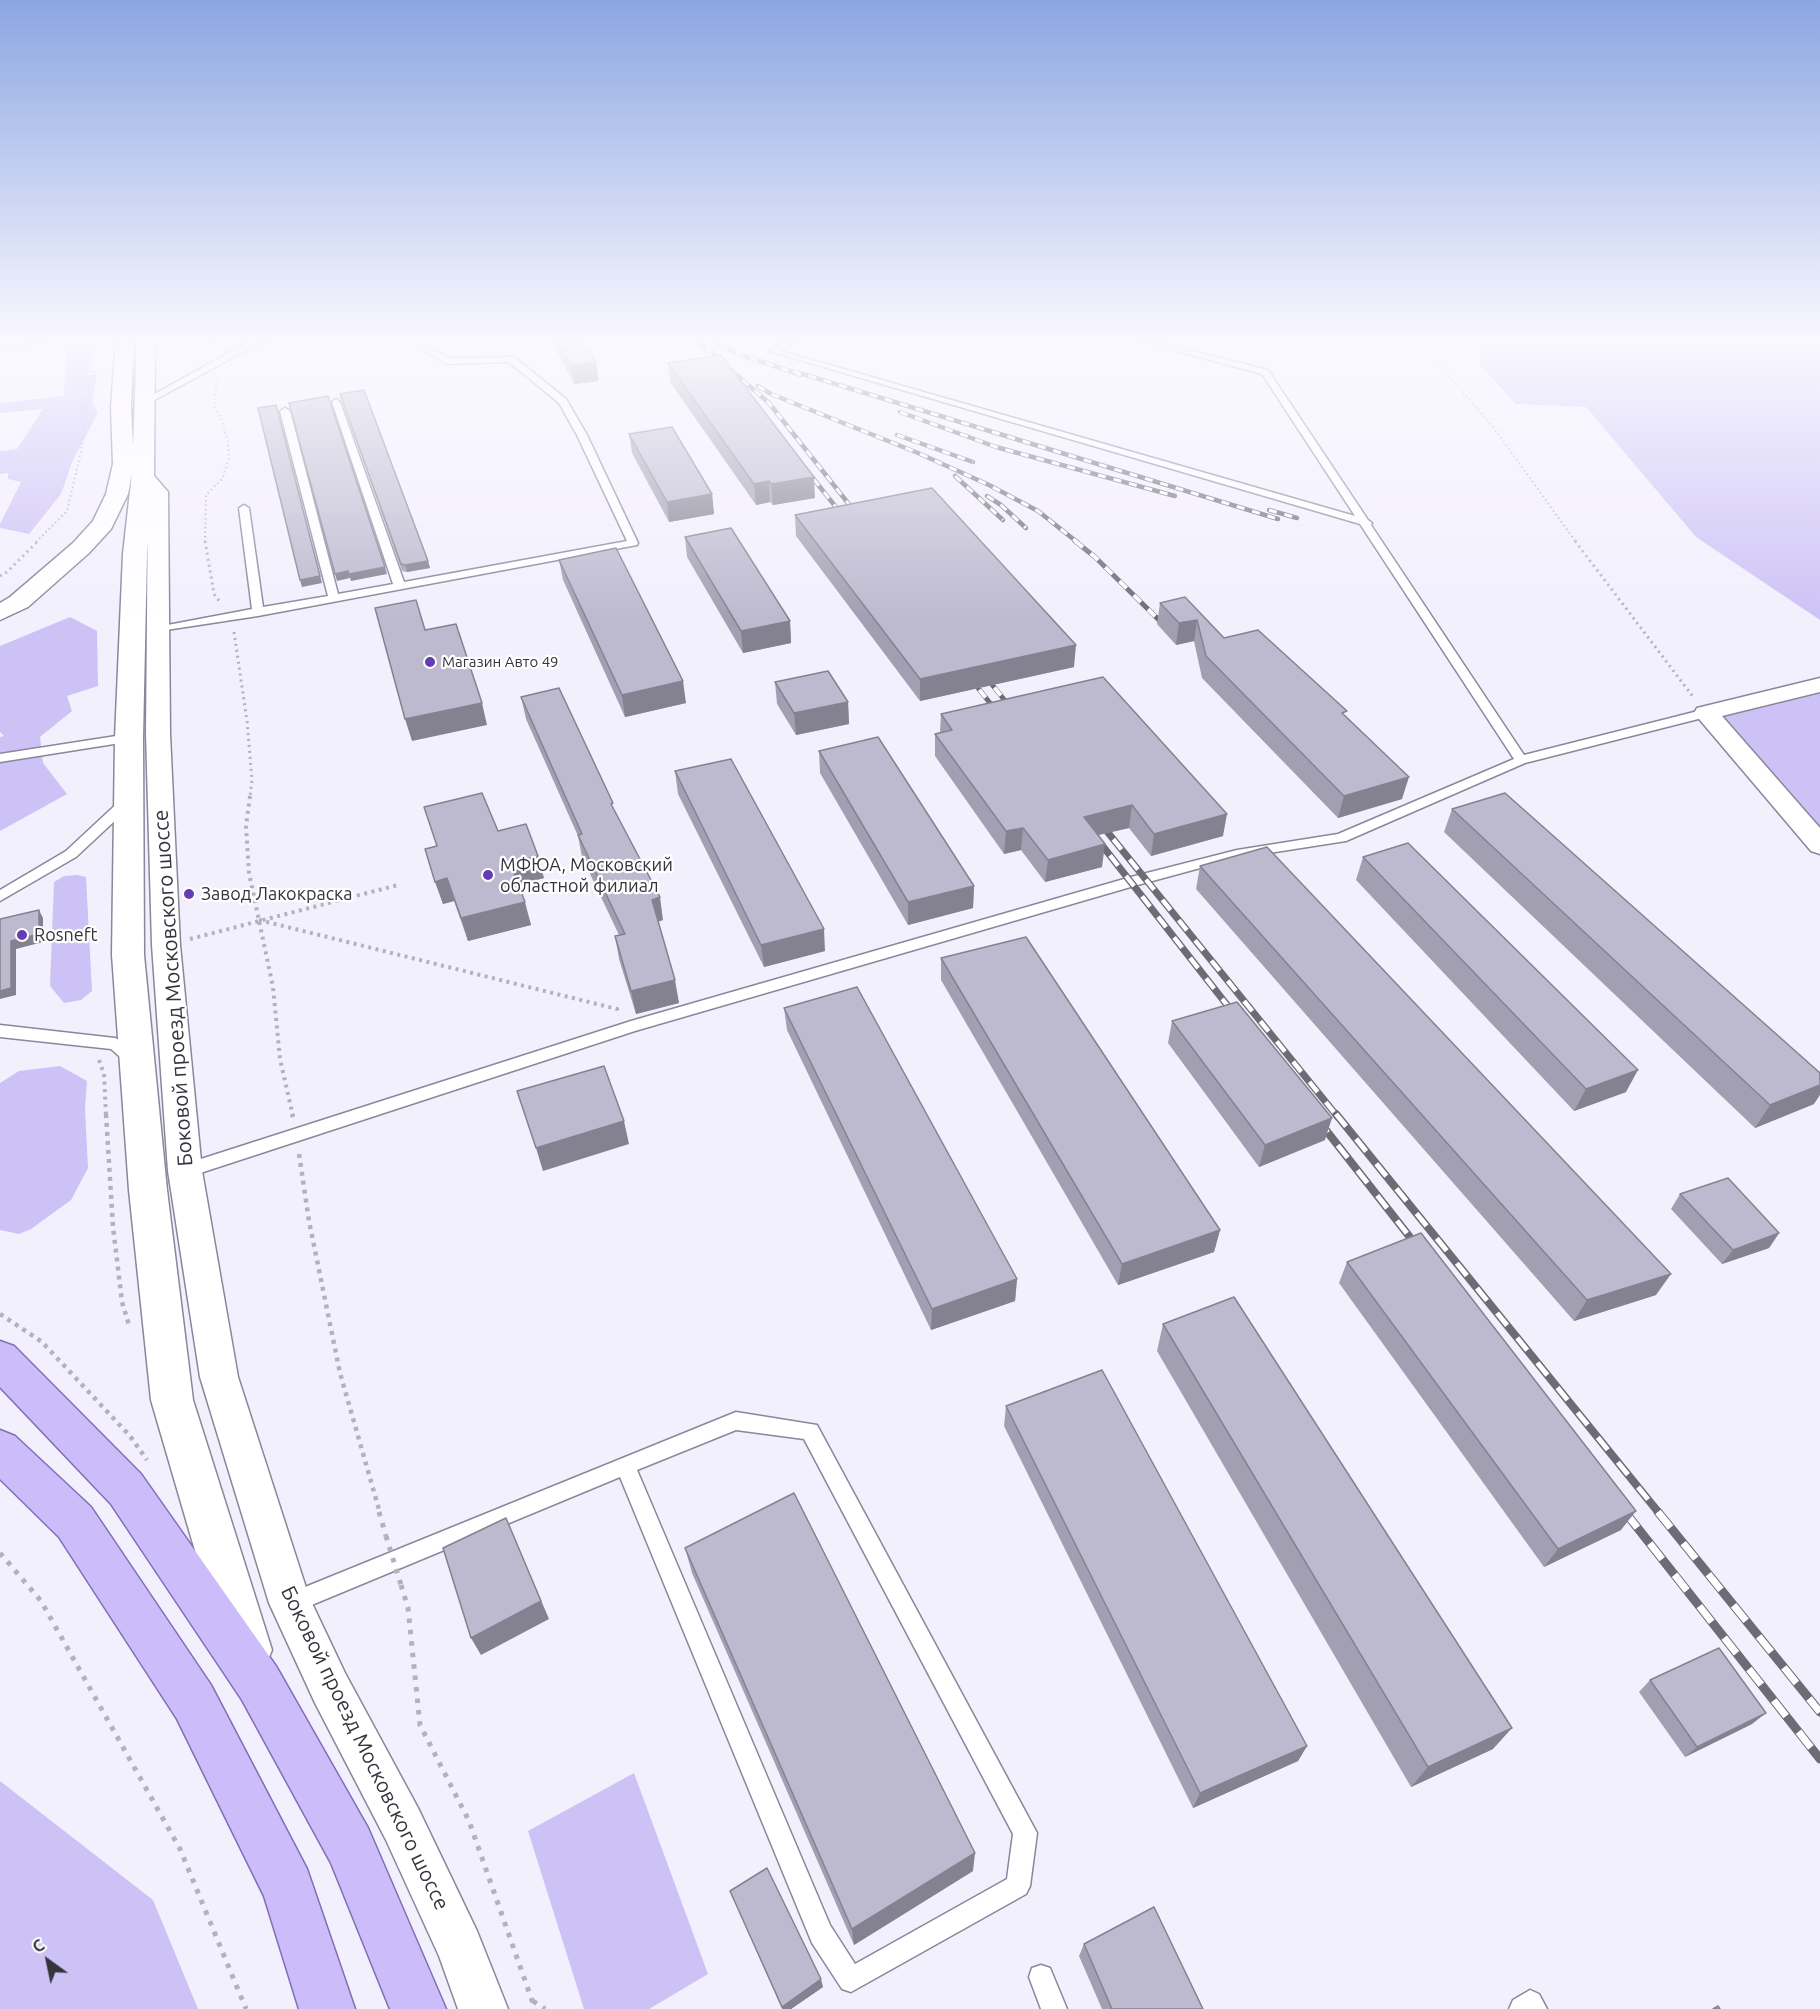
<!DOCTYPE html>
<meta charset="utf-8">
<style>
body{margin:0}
#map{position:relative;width:1820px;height:2009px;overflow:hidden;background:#f3f0fe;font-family:Ubuntu,sans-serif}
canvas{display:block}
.north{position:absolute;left:18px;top:1931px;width:60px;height:60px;-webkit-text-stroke:4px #fff;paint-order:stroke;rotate:327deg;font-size:16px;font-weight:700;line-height:24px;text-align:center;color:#35333c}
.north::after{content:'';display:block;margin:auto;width:21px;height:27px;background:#35333c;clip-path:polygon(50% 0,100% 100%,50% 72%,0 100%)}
</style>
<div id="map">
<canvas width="1820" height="2009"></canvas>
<div class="north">С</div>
</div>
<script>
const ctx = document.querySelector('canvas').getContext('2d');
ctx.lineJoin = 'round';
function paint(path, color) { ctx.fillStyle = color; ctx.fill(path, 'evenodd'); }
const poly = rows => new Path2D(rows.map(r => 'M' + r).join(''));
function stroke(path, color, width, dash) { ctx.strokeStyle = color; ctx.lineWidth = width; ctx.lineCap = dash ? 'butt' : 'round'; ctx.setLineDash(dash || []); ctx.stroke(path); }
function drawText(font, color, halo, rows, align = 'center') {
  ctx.font = font + ' Ubuntu,sans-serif'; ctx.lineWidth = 4.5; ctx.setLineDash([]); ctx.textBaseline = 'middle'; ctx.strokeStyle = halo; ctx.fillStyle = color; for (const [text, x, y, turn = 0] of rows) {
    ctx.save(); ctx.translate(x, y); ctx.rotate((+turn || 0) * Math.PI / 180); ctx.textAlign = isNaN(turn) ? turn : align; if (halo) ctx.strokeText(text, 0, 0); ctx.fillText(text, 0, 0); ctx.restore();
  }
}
paint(poly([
 [83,338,99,350,93,354,88,375,97,374,92,403,98,413,73,460,61,494,29,534,0,528,0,524,21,482,8,479,8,473,0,474,0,451,17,449,43,409,0,413,0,403,64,396,66,342],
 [1477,338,1820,338,1820,620,1696,537,1586,407,1516,404,1480,365],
 [70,617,97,631,98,686,67,696,72,711,40,737,43,763,67,794,0,831,0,737,4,736,0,732,0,646],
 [1820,685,1820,845,1706,713],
 [77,875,86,877,92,991,81,1000,64,1003,50,986,54,882,64,876],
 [60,1066,87,1081,85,1109,88,1168,71,1200,31,1229,19,1234,0,1230,0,1083,19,1071],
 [634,1773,708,1974,649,2009,584,2009,528,1831],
 [0,1781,153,1900,198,2009,0,2009]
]), '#ccc2f6');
const lane = poly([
 [39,338,62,338,58,340,0,347,0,341,39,338],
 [264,338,276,338,256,345,149,403,142,401,250,341,264,338],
 [414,338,422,338,425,345,449,358,514,357,566,399,587,435,638,543,637,545,258,616,153,632,153,628,157,627,252,609,239,508,244,505,249,508,263,607,328,596,280,411,285,408,290,411,338,594,393,584,332,402,336,399,340,402,404,582,627,541,577,435,559,403,509,362,447,364,418,348,414,338],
 [794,338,804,338,781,351,1355,516,1262,374,1128,338,1140,338,1268,370,1368,520,1372,523,1371,525,1524,755,1706,709,1712,713,1710,716,1525,763,1346,841,1237,858,1134,886,635,1031,185,1178,179,1176,177,1171,179,1166,631,1021,1131,877,1237,850,1338,834,1514,759,1360,524,769,351,794,338],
 [129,734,133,735,135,738,133,741,0,762,0,754,129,734],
 [129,796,135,800,134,803,76,857,0,901,0,890,66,851,124,797,129,796],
 [0,1025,115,1038,120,1040,142,1060,140,1064,134,1066,128,1064,111,1049,0,1037,0,1025],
 [736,1412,817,1425,1037,1833,1030,1886,1026,1894,851,1992,842,1989,812,1943,620,1477,290,1614,283,1610,279,1603,283,1596,736,1412],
 [736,1430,804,1439,1013,1834,1007,1879,855,1964,830,1925,637,1470,736,1430],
 [1041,1965,1050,1968,1067,2009,1041,2009,1029,1977,1032,1968,1041,1965],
 [1530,1990,1539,1994,1547,2009,1509,2009,1513,2000,1530,1990]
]);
const street = poly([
 [124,458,150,471,168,492,170,734,180,945,202,1171,238,1377,309,1597,345,1673,418,1808,477,1931,508,2009,458,2009,439,1956,386,1840,315,1703,269,1603,200,1377,168,1171,152,945,146,734,148,493,136,479,117,468,114,464,117,460,124,458],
 [1820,678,1820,692,1722,716,1820,828,1820,854,1811,851,1694,713,1697,708,1820,678]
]);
const secondary = poly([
 [116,338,134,338,131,407,133,446,137,338,155,338,154,475,147,554,143,738,144,955,167,1190,193,1400,272,1650,265,1667,248,1674,231,1667,224,1650,151,1400,129,1190,112,955,115,738,123,554,132,473,128,494,111,529,89,553,28,607,0,620,0,603,10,597,73,543,93,521,106,494,113,464,111,407,116,338]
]);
const primary = poly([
 [0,1341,14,1346,141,1474,276,1666,368,1828,446,2009,390,2009,331,1863,242,1700,111,1504,0,1387,0,1341],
 [0,1430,15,1436,91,1507,211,1685,307,1869,355,2009,299,2009,264,1896,177,1719,59,1537,0,1479,0,1430]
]);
stroke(lane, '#8a869b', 3);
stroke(street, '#8a869b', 3);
stroke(secondary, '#8a869b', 3);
stroke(primary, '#816fb6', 3);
stroke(poly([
 [210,338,214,350],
 [1416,338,1493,427,1576,542],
 [36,542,67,511,81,451,96,338],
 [205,542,206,495,222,479,229,459,228,442,221,418,214,405,217,380]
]), '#b3b1bd', 2, [1.5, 3]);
stroke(poly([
 [205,541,214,594,220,602],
 [1575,541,1694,698],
 [0,576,7,572,38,541],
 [234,632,247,721,252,780,250,797]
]), '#b3b1bd', 3, [2, 4]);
stroke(poly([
 [250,796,246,826,249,873,273,987,280,1059,293,1116],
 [259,920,617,1009,619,1015],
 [190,939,398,885],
 [99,1060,104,1074,106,1116]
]), '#b3b1bd', 4, [3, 4.5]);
stroke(poly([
 [106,1114,113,1227,122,1302,129,1325],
 [292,1114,293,1117],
 [299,1154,309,1221,340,1373,380,1513],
 [0,1314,42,1342,130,1436,147,1460]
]), '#b3b1bd', 4.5, [4, 5]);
stroke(poly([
 [379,1512,386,1536],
 [0,1553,41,1601,180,1849,246,2009],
 [401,1585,408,1608,420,1725,469,1821,535,2009],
 [533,2001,545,2009]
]), '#b3b1bd', 5, [4.5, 7]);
paint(lane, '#fff');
paint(street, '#fff');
paint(secondary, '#fff');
paint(primary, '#ccbcfa');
const railFar4 = poly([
 [694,338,769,403,859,517],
 [707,338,733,352,801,375],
 [793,371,1278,519],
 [758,386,771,394,918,453,989,485,1038,511,1077,542],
 [900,412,996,447,1175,496],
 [897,435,973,462],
 [804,467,847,521],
 [955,476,1003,520],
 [987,496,1001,505,1026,528],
 [1269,510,1297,518]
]);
const railFar3 = poly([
 [1075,541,1095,557,1162,623],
 [982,672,1014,712],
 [967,674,1001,717]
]);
const railFar2 = poly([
 [1097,819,1337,1116],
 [1094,835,1238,1019]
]);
const railFar1 = poly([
 [1336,1114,1659,1513],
 [1318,1120,1420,1250],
 [1620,1505,1626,1513]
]);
const rail = poly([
 [1625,1512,1820,1759],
 [1658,1512,1820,1712]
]);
stroke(railFar4, '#6d6b75', 4.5);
stroke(railFar3, '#6d6b75', 5);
stroke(railFar2, '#6d6b75', 7);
stroke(railFar1, '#6d6b75', 8);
stroke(rail, '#6d6b75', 9);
stroke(railFar4, '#fff', 3, [8]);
stroke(railFar3, '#fff', 4, [10]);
stroke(railFar2, '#fff', 4.5, [13]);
stroke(railFar1, '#fff', 5, [16]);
stroke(rail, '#fff', 7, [20]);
stroke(poly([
 [386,1536,401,1585]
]), '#b3b1bd', 5, [4.5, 7]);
paint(poly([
 [550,338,582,338,599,381,574,384],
 [668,363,815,498,773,505,770,502,756,505,670,382],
 [342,401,428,561,430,568,407,572,402,571],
 [629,434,712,494,714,514,669,522,632,453],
 [795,515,1074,667,920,701,796,536],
 [685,537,790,621,791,643,743,653,687,557],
 [559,560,686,703,625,717,563,580],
 [1185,597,1224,638,1346,716,1402,799,1338,818,1202,678,1194,641,1176,645,1157,624,1160,603],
 [775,682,848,702,849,724,796,735,777,704],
 [521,697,663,920,658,922,679,1003,636,1014,619,959,615,936,619,935,582,857,578,836,526,719],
 [941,714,1223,836,1151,856,1129,828,1098,835,1102,867,1045,882,1021,850,1004,854,935,756,935,734,940,732],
 [819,751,974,886,973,908,908,925,820,773],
 [675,771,825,951,764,967,678,794],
 [1452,809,1814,1104,1755,1128,1444,832],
 [498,831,544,878,518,885,531,925,468,941,454,901,443,904,425,849],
 [1363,857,1626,1092,1574,1111,1356,880],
 [1200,866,1656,1295,1574,1321,1196,889],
 [941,958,1220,1230,1214,1252,1118,1285,941,980],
 [784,1008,1017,1279,1015,1301,931,1330,787,1030],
 [1172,1021,1325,1140,1259,1167,1168,1043],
 [1680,1194,1779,1233,1769,1248,1722,1264,1671,1209],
 [1347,1262,1621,1530,1544,1567,1339,1283],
 [1163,1324,1493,1749,1411,1787,1157,1351],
 [1006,1406,1307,1746,1298,1761,1193,1808,1004,1426],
 [685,1548,973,1871,854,1945,692,1573],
 [1650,1680,1752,1724,1685,1757,1639,1692],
 [730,1891,823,1987,791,2009,782,2009],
 [1084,1944,1203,2009,1102,2009,1079,1956]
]), '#a39fb2');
paint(poly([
 [434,338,451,338,434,340],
 [596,362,599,381,574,384,571,366],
 [278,412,322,583,302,587,300,580],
 [814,477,815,498,773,505,771,484],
 [769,481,770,502,756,505,754,484],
 [712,494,714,514,669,522,667,502],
 [428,561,430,568,407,572,405,565],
 [385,567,387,574,351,581,349,574],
 [348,571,350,578,337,581,335,574],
 [1197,620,1194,641,1176,645,1179,623],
 [790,621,791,643,743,653,741,631],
 [1076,645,1074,667,920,701,920,679],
 [683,681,686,703,625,717,622,695],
 [848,702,849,724,796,735,794,713],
 [482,703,487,725,412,741,405,719],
 [1409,777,1402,799,1338,818,1344,796],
 [1132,805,1129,828,1081,839,1084,817],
 [1227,814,1223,836,1151,856,1154,834],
 [1023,828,1021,850,1004,854,1006,831],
 [1105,844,1102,867,1045,882,1048,860],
 [538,856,544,878,516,885,510,863],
 [447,878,454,901,443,904,435,882],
 [974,886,973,908,908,925,908,902],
 [660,897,663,920,656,922,652,900],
 [525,902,531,925,468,941,461,918],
 [39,910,43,918,43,942,16,949,16,995,0,999,0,991,11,941],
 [824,929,825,951,764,967,761,945],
 [675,980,679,1003,636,1014,631,991],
 [1638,1070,1626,1092,1574,1111,1586,1089],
 [1820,1085,1820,1095,1814,1104,1755,1128,1770,1105],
 [1332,1118,1325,1140,1259,1167,1265,1145],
 [624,1121,629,1144,543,1171,536,1148],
 [1220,1230,1214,1252,1118,1285,1122,1264],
 [1779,1233,1769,1248,1722,1264,1733,1250],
 [1671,1274,1656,1295,1574,1321,1587,1300],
 [1017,1279,1015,1301,931,1330,932,1309],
 [1636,1511,1621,1530,1544,1567,1558,1549],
 [506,1518,549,1619,481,1655,471,1638],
 [1766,1713,1752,1724,1685,1757,1697,1747],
 [1512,1728,1493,1749,1411,1787,1428,1767],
 [1307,1746,1298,1761,1193,1808,1200,1793],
 [975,1853,973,1871,854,1945,852,1929],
 [821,1979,823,1987,791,2009,783,2009,782,2007]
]), '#848291');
const building = poly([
 [556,338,582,338,596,362,571,366,556,338],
 [721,355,814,477,771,484,769,481,754,484,668,363,721,355],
 [364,390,428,561,405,565,401,564,340,394,364,390],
 [328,396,385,567,349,574,348,571,335,574,289,403,328,396],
 [276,405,320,576,300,580,258,408,276,405],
 [672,427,712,494,667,502,629,434,672,427],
 [932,488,1076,645,920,679,795,515,932,488],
 [731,528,790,621,741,631,685,537,731,528],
 [616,548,683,681,622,695,559,560,616,548],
 [1185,597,1224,638,1258,630,1347,711,1342,713,1409,777,1344,796,1206,656,1197,620,1179,623,1160,603,1185,597],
 [416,600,425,630,456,624,482,703,405,719,375,608,416,600],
 [828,671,848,702,794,713,775,682,828,671],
 [1103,677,1227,814,1154,834,1132,805,1084,817,1105,844,1048,860,1023,828,1006,831,935,734,952,730,941,714,1103,677],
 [559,688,613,803,611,804,660,897,652,900,675,980,631,991,615,936,625,934,578,835,582,834,521,697,559,688],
 [878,737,974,886,908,902,819,751,878,737],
 [731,759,824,929,761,945,675,771,731,759],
 [482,793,498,831,526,824,538,856,510,863,525,902,461,918,447,878,435,882,425,849,437,846,424,807,482,793],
 [1505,793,1820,1073,1820,1085,1770,1105,1452,809,1505,793],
 [1408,843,1638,1070,1586,1089,1363,857,1408,843],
 [1267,847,1671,1274,1587,1300,1200,866,1267,847],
 [39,910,39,934,11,941,11,988,0,991,0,919,39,910],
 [1026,937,1220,1230,1122,1264,941,958,1026,937],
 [857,987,1017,1279,932,1309,784,1008,857,987],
 [1237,1002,1332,1118,1265,1145,1172,1021,1237,1002],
 [604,1066,624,1121,536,1148,517,1091,604,1066],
 [1728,1178,1779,1233,1733,1250,1680,1194,1728,1178],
 [1421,1233,1636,1511,1558,1549,1347,1262,1421,1233],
 [1234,1297,1512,1728,1428,1767,1163,1324,1234,1297],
 [1102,1370,1307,1746,1200,1793,1006,1406,1102,1370],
 [794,1493,975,1853,852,1929,685,1548,794,1493],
 [506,1518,541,1601,471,1638,443,1548,506,1518],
 [1719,1648,1766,1713,1697,1747,1650,1680,1719,1648],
 [767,1868,821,1979,782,2007,730,1891,767,1868],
 [1154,1907,1203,2009,1112,2009,1084,1944,1154,1907],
 [1718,2006,1720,2009,1713,2009,1718,2006]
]);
paint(building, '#bdb9cf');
stroke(building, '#848291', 1.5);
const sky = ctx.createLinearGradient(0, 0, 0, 619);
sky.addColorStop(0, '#8ba6e2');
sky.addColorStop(0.55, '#faf8ff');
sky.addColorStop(1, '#faf8ff00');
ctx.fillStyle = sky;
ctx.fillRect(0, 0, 1820, 619);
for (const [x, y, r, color] of [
 [430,662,6,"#653cb4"],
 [488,875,6,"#653cb4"],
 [189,894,6,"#653cb4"],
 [22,935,6,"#653cb4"]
]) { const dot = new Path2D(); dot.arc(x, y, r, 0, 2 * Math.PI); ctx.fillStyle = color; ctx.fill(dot); stroke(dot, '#fff', 2); }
drawText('15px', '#35333c', '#fff', [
 ["Магазин Авто 49",442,662]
], 'left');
drawText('18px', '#35333c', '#fff', [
 ["МФЮА, Московский",500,865],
 ["областной филиал",500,886],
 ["Завод Лакокраска",201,894],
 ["Rosneft",34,935]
], 'left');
drawText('21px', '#35333c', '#fff', [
 ["Боковой проезд Московского шоссе",173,988,-94],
 ["Боковой проезд Московского шоссе",365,1748,64]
]);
</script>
